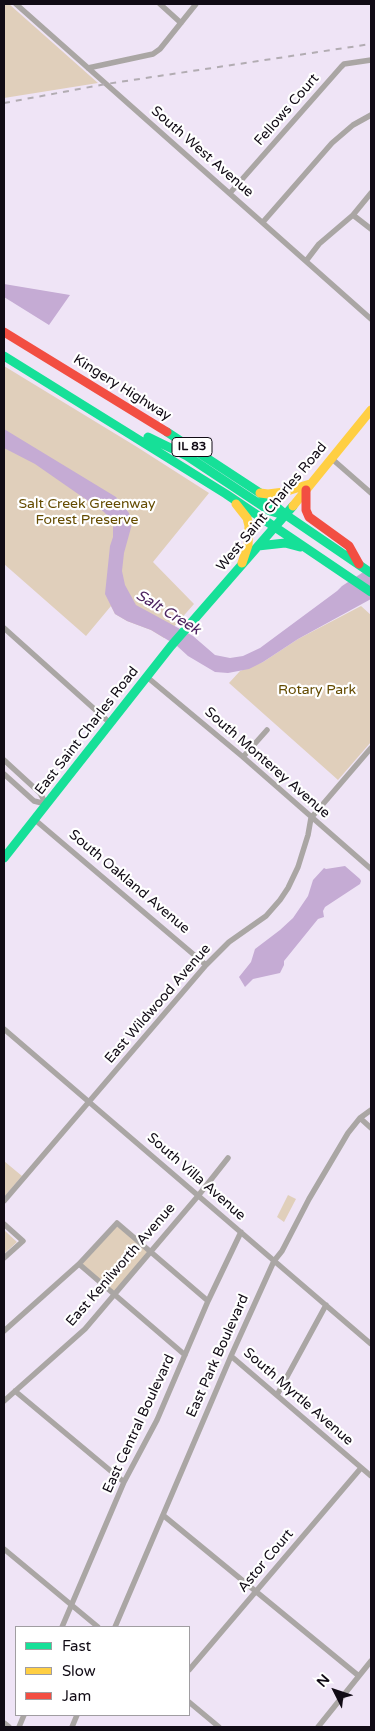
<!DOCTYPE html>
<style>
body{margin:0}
#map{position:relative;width:375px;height:1731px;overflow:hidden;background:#efe4f6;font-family:"Varela Round",sans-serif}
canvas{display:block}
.frame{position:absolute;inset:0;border:5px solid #110b15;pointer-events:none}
.legend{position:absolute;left:15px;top:1626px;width:175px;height:90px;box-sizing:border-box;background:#fff;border:1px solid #a09da1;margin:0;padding:6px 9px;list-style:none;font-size:15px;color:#110b15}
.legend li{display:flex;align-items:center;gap:10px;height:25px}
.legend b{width:25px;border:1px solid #a09da1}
.north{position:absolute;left:310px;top:1666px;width:50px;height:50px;-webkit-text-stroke:4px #fff;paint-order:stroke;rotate:311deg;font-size:14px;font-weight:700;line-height:20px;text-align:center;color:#110b15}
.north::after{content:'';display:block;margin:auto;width:18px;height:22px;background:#110b15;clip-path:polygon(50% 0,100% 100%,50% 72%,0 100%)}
</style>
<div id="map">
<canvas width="375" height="1731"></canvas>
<div class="frame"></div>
<ul class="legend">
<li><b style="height:6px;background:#16e098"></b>Fast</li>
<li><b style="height:6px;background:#ffcf43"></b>Slow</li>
<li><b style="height:6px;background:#f24e42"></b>Jam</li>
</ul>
<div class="north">N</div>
</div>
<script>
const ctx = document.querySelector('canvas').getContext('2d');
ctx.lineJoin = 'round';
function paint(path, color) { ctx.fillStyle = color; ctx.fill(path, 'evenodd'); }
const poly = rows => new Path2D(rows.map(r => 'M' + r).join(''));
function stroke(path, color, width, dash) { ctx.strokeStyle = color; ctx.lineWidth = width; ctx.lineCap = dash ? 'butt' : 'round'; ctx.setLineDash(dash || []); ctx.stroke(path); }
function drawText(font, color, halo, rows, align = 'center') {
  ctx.font = font + ' "Varela Round",sans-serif'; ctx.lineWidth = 4.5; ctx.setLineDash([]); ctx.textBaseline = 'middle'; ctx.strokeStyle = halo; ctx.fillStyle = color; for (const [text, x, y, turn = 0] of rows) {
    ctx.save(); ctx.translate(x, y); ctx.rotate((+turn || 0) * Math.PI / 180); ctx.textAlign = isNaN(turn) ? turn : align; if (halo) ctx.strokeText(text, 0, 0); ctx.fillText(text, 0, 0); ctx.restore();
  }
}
paint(poly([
 [4,4,9,4,98,83,4,98],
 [4,366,137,447,209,493,153,562,194,604,164,638,151,630,127,621,115,614,111,606,86,636,4,564],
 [361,606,371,615,371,742,338,780,229,683,240,671,263,662,298,639],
 [4,1161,22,1176,4,1197],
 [288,1195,296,1199,284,1222,277,1217],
 [117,1226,148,1252,114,1292,82,1264],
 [4,1230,17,1242,4,1254]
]), '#e0cfbb');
paint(poly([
 [4,284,70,295,49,325,4,297],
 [4,429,116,497,129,513,132,524,124,553,122,571,125,585,136,605,193,636,215,655,230,658,243,656,260,648,337,591,342,586,371,567,371,599,298,639,263,662,249,669,228,673,215,672,188,656,176,645,151,630,127,621,115,614,105,594,110,546,113,537,113,522,104,512,35,464,4,448],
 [345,866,360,879,361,881,360,884,325,907,323,911,324,917,318,919,284,961,284,965,280,973,253,979,245,987,239,977,251,962,255,949,280,930,293,918,308,896,313,880,324,868,326,869]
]), '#c5abd4');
stroke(poly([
 [16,4,371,319],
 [160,4,181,23],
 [88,68,153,54,160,49,196,4],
 [230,193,341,67,344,64,371,60],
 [353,215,371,229],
 [263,222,332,143,353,125,371,115],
 [306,261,319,244,353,215,371,193],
 [331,458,371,493],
 [4,628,110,723],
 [147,677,243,757,371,869],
 [243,757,267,730],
 [4,760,40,793,46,804],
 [4,774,34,801,46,804],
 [34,819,206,965],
 [4,1029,371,1344],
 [360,1118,371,1128],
 [4,1201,206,965,229,942,266,916,280,900,288,888,298,867,308,835,311,818,371,748],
 [4,1224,23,1241,4,1258],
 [79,1264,185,1355],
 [4,1331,79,1264,117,1223,208,1301],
 [231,1356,371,1476],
 [15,1391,124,1482],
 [277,1395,326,1305],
 [4,1401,85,1329,198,1196,228,1158],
 [163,1515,359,1676],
 [4,1549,98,1627],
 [62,1627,124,1482,157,1420,208,1301,241,1232],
 [115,1627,231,1356,274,1261,282,1251,309,1199,348,1133,360,1118,371,1110],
 [189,1670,361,1468],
 [189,1702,219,1727],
 [4,1723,9,1727],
 [19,1727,24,1715],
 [72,1727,77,1715],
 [318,1727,371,1661]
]), '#aaa6a4', 5.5);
stroke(poly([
 [4,356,226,494,371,592],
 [167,432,260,493,286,515,371,573],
 [148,437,187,456,270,511,277,513],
 [258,546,285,543,300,547],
 [4,858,171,646,293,506]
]), '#16e098', 9);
stroke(poly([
 [260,493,268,494,284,492,310,484],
 [236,504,247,518,249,526,248,545,242,563],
 [293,506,371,410]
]), '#ffcf43', 9);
stroke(poly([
 [4,332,167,432],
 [306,490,306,510,309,517,349,546,359,564]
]), '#f24e42', 9);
stroke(poly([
 [4,103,106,84,371,44]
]), '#b2acb2', 2, [6, 6]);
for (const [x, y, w] of [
 [192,447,40]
]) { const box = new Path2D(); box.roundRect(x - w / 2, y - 9.5, w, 19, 4); ctx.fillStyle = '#fff'; ctx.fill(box); stroke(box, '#110b15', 1); }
drawText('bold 12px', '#110b15', null, [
 ["IL 83",192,447]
]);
drawText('14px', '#110b15', '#fff', [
 ["Fellows Court",287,110,-49],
 ["South West Avenue",202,152,41],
 ["Kingery Highway",122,388,32],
 ["West Saint Charles Road",272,507,-50],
 ["East Saint Charles Road",87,731,-52],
 ["South Monterey Avenue",267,763,41],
 ["South Oakland Avenue",129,882,40],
 ["East Wildwood Avenue",158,1004,-49],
 ["South Villa Avenue",196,1177,41],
 ["East Kenilworth Avenue",121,1265,-49],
 ["East Park Boulevard",218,1356,-66],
 ["South Myrtle Avenue",298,1397,41],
 ["East Central Boulevard",139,1424,-65],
 ["Astor Court",266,1561,-50]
]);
drawText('14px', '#644b00', '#fff', [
 ["Salt Creek Greenway",87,504],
 ["Forest Preserve",87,520],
 ["Rotary Park",317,690]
]);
drawText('italic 15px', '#4d2461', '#fff', [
 ["Salt Creek",168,613,31]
]);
</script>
